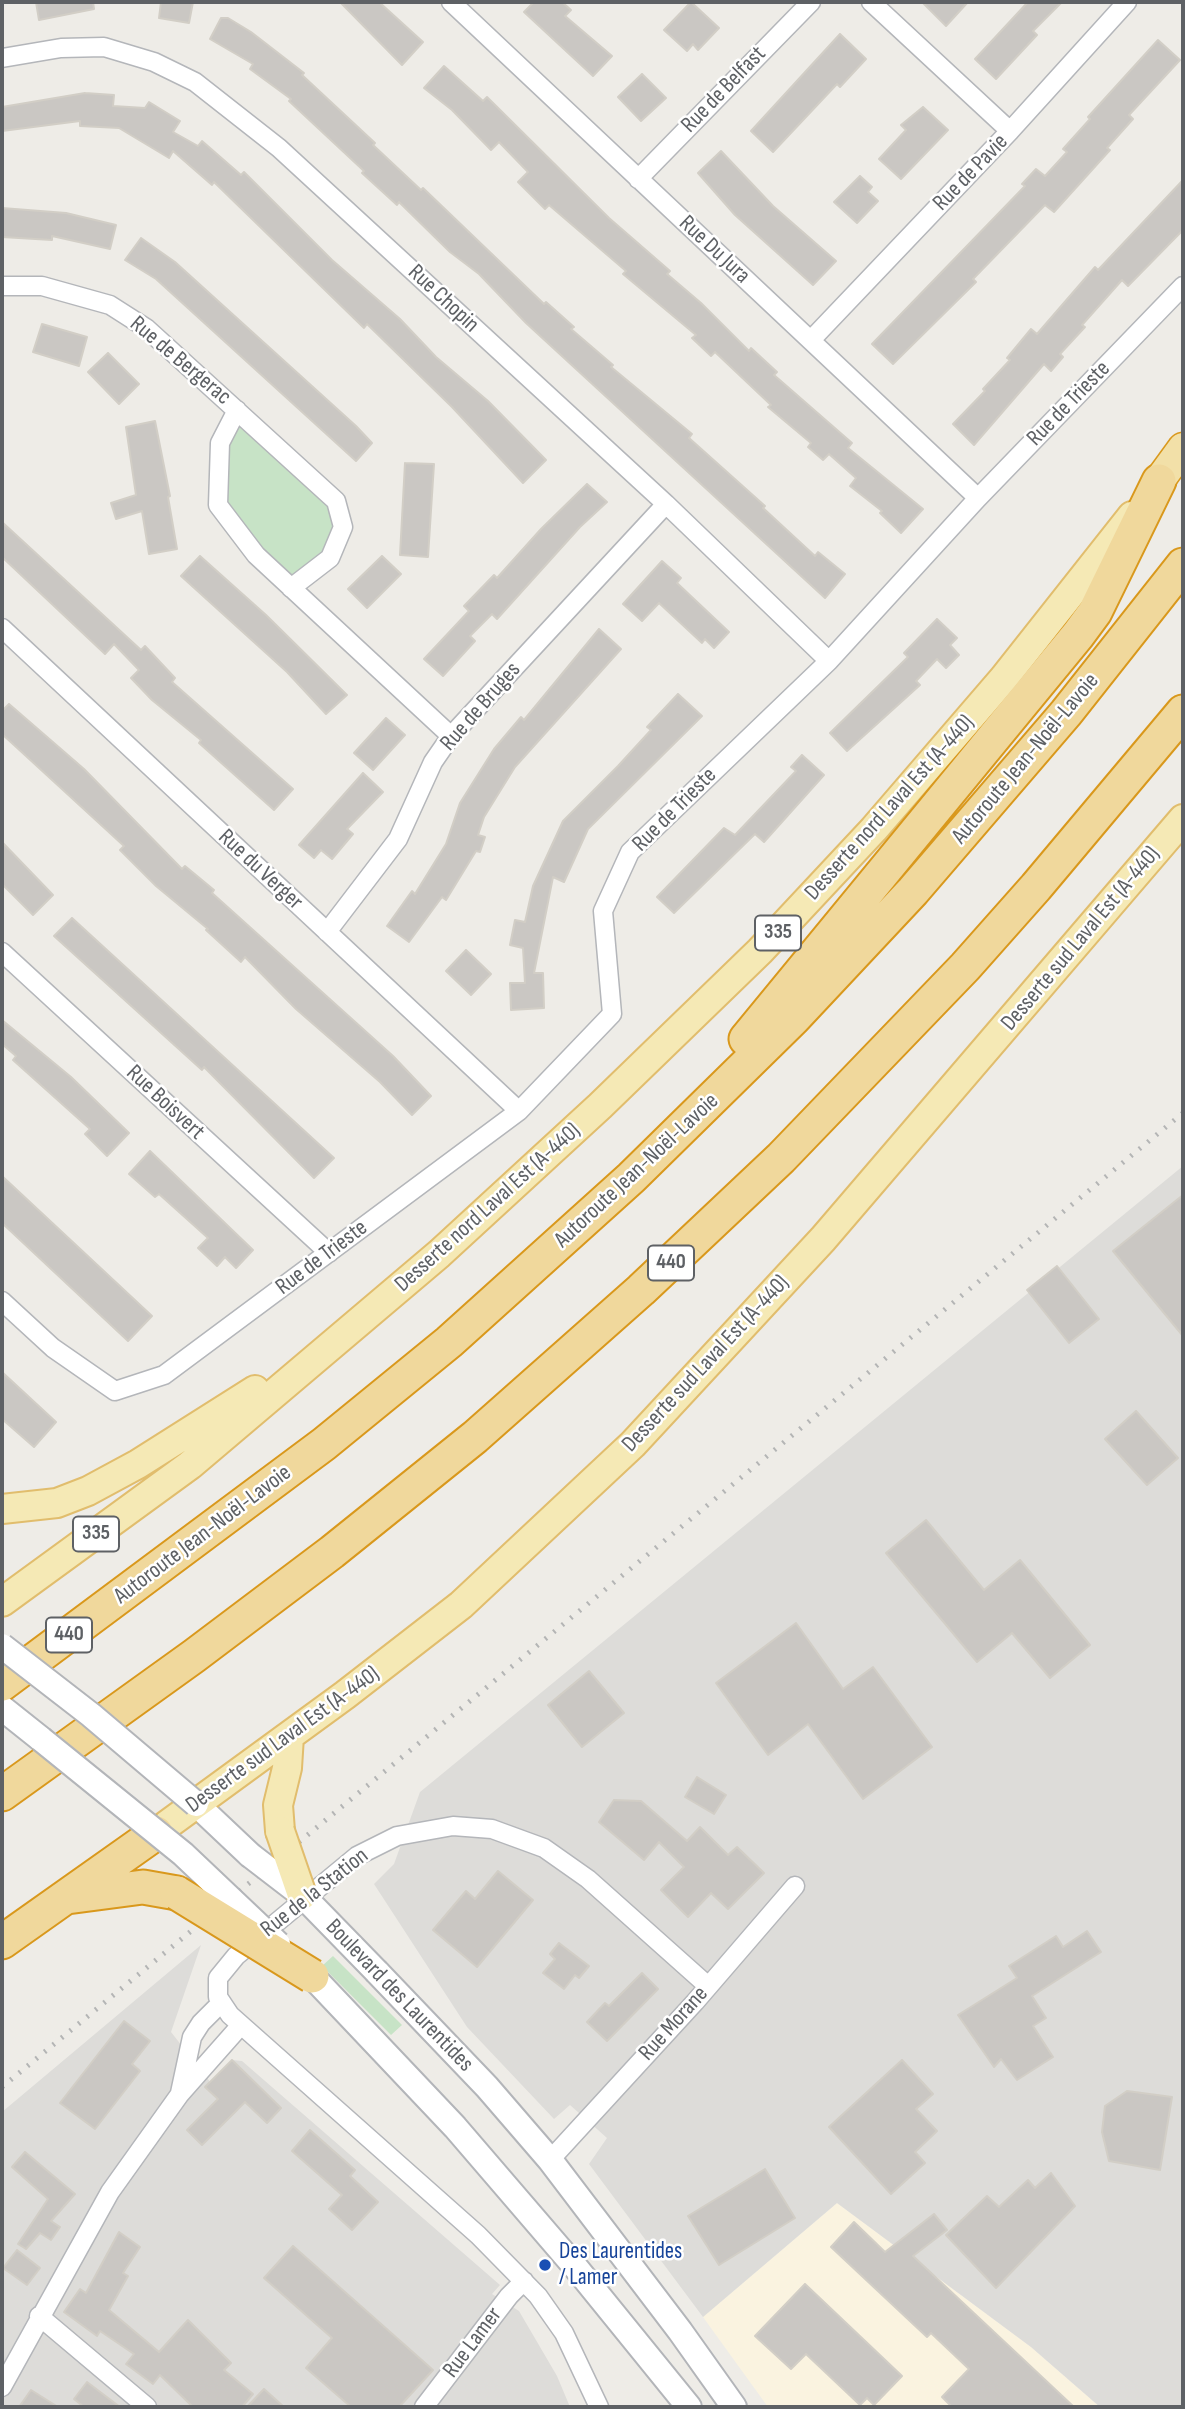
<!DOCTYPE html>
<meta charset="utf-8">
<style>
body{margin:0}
#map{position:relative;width:1185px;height:2409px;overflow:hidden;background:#eeece7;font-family:"Sofia Sans Condensed",sans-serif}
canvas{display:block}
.frame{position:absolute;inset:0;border:4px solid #5e6165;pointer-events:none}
</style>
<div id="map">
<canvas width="1185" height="2409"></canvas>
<div class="frame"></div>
</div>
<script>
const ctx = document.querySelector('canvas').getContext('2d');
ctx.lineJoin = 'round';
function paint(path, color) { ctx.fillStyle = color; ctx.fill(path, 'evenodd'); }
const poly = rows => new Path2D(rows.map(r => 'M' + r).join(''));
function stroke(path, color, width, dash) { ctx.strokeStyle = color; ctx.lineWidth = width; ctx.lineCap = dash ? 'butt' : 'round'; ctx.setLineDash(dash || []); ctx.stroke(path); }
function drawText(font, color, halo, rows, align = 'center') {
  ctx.font = font + ' "Sofia Sans Condensed",sans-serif'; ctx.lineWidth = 5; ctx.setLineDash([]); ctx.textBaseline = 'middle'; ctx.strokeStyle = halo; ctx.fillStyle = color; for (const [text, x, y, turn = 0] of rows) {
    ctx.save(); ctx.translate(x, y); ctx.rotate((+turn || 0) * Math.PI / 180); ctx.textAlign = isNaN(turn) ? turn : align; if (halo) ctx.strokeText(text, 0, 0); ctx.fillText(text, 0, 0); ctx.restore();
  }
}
paint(poly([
 [837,2203,1031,2347,1100,2407,768,2407,703,2317]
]), '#faf3e0');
paint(poly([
 [1183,1166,1183,2407,1100,2407,1031,2347,837,2203,703,2317,589,2164,607,2138,570,2105,554,2119,467,2027,374,1884,394,1864,420,1792],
 [201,1945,171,2032,211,2083,232,2060,242,2061,500,2285,492,2294,519,2311,557,2376,570,2407,2,2407,2,2112]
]), '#dddcd9');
paint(poly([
 [237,410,336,501,343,527,330,558,291,588,219,505,220,443],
 [333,1956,402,2025,391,2035,322,1966]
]), '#c7e3c6');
const building = poly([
 [36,2,93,2,94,9,39,20,36,2],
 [161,2,193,2,189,23,159,18,161,2],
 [340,2,379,2,423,42,402,65,340,2],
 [534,2,562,2,571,10,565,16,612,56,593,76,524,12,534,2],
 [691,2,719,28,698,50,693,44,687,51,664,30,691,2],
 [922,2,968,2,946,26,922,2],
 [1028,2,1062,2,1033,31,1037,35,996,79,975,59,1028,2],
 [221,18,228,18,251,32,304,73,302,75,375,143,373,145,421,190,423,188,544,304,546,302,574,327,571,329,613,365,611,367,692,434,689,438,765,506,763,508,815,556,818,552,845,574,825,598,526,323,479,274,450,252,399,202,397,205,362,173,364,171,289,101,291,99,250,69,253,64,210,39,221,18],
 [840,34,866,59,840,87,837,84,773,152,751,131,840,34],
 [1158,40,1180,60,1129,115,1133,119,1107,148,1110,150,1054,212,1045,205,973,279,976,282,893,364,872,344,1025,186,1022,184,1036,169,1045,176,1067,152,1063,149,1090,119,1088,117,1158,40],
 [444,66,483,101,487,97,609,218,670,271,667,274,701,303,749,351,751,348,777,372,774,375,852,443,848,448,923,509,901,533,880,513,882,511,850,486,856,478,829,454,823,460,808,447,811,443,768,407,771,405,715,352,711,356,692,338,696,335,623,274,626,271,549,205,545,209,518,182,528,172,499,142,491,150,452,110,424,88,444,66],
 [642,74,666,98,641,121,618,97,642,74],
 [85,93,114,95,113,106,145,108,149,102,180,121,173,132,198,146,202,141,241,175,244,172,332,260,400,319,436,357,488,401,546,460,523,483,452,407,367,324,364,328,214,182,212,185,173,151,169,158,119,128,80,126,80,121,2,131,2,107,85,93],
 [923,107,948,130,901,179,879,159,906,130,901,125,923,107],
 [721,151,773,206,836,261,813,285,735,215,698,173,721,151],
 [860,176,872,187,868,192,878,201,857,223,834,202,860,176],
 [1183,180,1183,230,1128,286,1122,280,1082,325,1085,327,1060,354,1063,357,1051,371,1044,364,974,445,953,424,985,391,983,389,1010,360,1007,358,1031,329,1037,334,1095,267,1098,270,1183,180],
 [2,208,66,213,116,225,110,249,52,236,52,240,2,237,2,208],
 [141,238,175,262,356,426,372,443,356,461,156,279,125,260,141,238],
 [42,324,87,337,79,366,33,352,42,324],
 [108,353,139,384,119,404,88,372,108,353],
 [155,421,170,496,168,497,177,549,149,554,142,511,116,519,111,503,136,495,126,427,155,421],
 [405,463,434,464,428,557,400,555,405,463],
 [587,484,607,502,580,527,497,619,492,614,470,636,475,641,443,676,424,659,469,611,464,606,494,575,497,578,541,529,587,484],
 [2,522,141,650,145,646,175,678,172,682,293,789,274,810,199,743,201,740,152,700,131,678,139,670,114,644,105,654,2,557,2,522],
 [200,556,266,615,347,695,326,714,287,672,181,576,200,556],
 [382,556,401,574,367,608,348,589,382,556],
 [662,561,681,578,677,583,729,632,714,648,705,639,702,643,659,603,642,621,623,604,662,561],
 [937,619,957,638,950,645,959,655,946,668,937,659,916,681,920,685,847,751,830,733,908,657,904,653,937,619],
 [599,629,621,649,515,767,484,817,478,835,485,837,480,852,476,851,446,900,442,897,409,942,387,926,412,891,415,894,446,844,460,803,494,749,521,717,524,720,599,629],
 [678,694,702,716,588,829,564,882,553,877,534,973,543,973,544,1008,511,1010,510,983,525,983,523,948,510,945,515,920,525,922,533,886,563,821,618,766,651,730,647,727,678,694],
 [9,704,84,769,182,869,185,866,214,890,212,893,393,1056,431,1096,412,1115,380,1082,296,1009,245,957,241,962,206,930,208,929,156,886,120,850,124,846,2,734,2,711,9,704],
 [386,718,405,735,373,770,354,753,386,718],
 [802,755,824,775,764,842,755,834,674,913,657,897,724,828,735,835,796,771,791,767,802,755],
 [363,773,383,792,347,829,353,834,332,859,321,850,314,858,299,845,363,773],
 [2,842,53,895,33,915,2,884,2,842],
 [72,918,334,1158,314,1178,204,1067,202,1070,54,936,72,918],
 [466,950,491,974,471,995,446,971,466,950],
 [2,1020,71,1077,129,1133,107,1156,85,1134,90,1129,13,1060,16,1056,2,1044,2,1020],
 [150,1151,253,1250,236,1268,225,1257,217,1266,198,1248,208,1238,159,1194,155,1197,129,1174,150,1151],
 [2,1176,152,1316,128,1341,2,1223,2,1176],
 [1183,1195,1183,1336,1113,1251,1183,1195],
 [1057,1266,1099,1319,1069,1343,1027,1290,1057,1266],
 [2,1372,56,1422,34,1447,2,1419,2,1372],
 [1136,1411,1178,1458,1147,1485,1105,1439,1136,1411],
 [926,1520,984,1590,1020,1560,1090,1645,1050,1678,1012,1633,977,1662,886,1553,926,1520],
 [796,1623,843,1689,873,1667,932,1747,863,1799,808,1724,768,1755,716,1683,796,1623],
 [589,1671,624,1713,582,1747,548,1705,589,1671],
 [697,1777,726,1795,714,1814,685,1797,697,1777],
 [614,1800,641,1801,687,1841,700,1827,728,1855,737,1847,764,1873,728,1909,711,1893,688,1917,661,1890,684,1867,659,1842,644,1860,599,1822,614,1800],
 [498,1871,533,1900,477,1967,433,1930,466,1891,475,1899,498,1871],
 [1087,1931,1101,1952,1032,1996,1046,2018,1033,2026,1053,2057,1017,2080,1001,2059,994,2067,958,2015,1017,1978,1009,1966,1056,1936,1063,1947,1087,1931],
 [559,1943,589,1966,579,1978,575,1975,564,1989,543,1973,555,1959,550,1954,559,1943],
 [642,1973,658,1989,607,2041,587,2022,605,2003,609,2006,642,1973],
 [124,2021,150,2041,132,2064,140,2071,95,2129,60,2103,124,2021],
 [232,2060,281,2108,267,2123,245,2102,202,2145,187,2130,218,2099,205,2087,232,2060],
 [902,2060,933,2094,916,2109,937,2131,915,2152,925,2163,891,2194,829,2127,902,2060],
 [1127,2091,1172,2097,1160,2170,1109,2161,1102,2132,1105,2106,1127,2091],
 [310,2130,355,2170,350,2176,378,2202,352,2230,329,2209,342,2195,292,2151,310,2130],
 [25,2152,75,2194,51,2221,60,2227,51,2240,40,2233,26,2249,18,2244,48,2199,12,2167,25,2152],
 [765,2169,795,2218,719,2265,688,2216,765,2169],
 [1051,2173,1075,2206,996,2288,946,2235,987,2196,999,2207,1028,2180,1035,2188,1051,2173],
 [934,2214,947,2230,913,2256,1074,2407,952,2407,942,2397,969,2369,931,2333,927,2337,831,2247,854,2222,885,2252,934,2214],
 [119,2232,140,2247,123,2273,128,2276,109,2310,159,2352,188,2320,231,2363,224,2370,253,2394,242,2407,193,2407,160,2375,153,2384,126,2364,134,2354,100,2331,97,2336,64,2312,80,2289,86,2293,119,2232],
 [293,2246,433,2370,399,2407,351,2407,306,2368,332,2338,264,2278,293,2246],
 [17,2250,40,2268,27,2285,3,2268,17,2250],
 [805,2284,902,2376,874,2405,867,2398,860,2405,806,2354,791,2369,755,2336,805,2284],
 [87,2382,120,2407,84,2407,74,2399,87,2382],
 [264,2389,284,2407,247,2407,264,2389],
 [31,2390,58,2407,19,2407,31,2390]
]);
paint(building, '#cac7c3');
stroke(building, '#d2cec6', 2);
const minor = poly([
 [451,2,978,498],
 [871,2,1010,131],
 [2,58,61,48,104,47,154,62,195,82,279,148,666,504,829,661],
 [638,179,811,2],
 [2,286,42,286,110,305,146,328,336,501,343,527,330,558,291,588],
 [811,340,1010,131,1127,2],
 [237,410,220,443,218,505,256,555,451,736],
 [2,628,519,1111],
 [327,932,398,839,433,762,451,736,666,504],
 [2,952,329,1253],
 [2,1301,53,1348,115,1391,164,1375,519,1111,612,1014,603,911,630,852,829,661,978,498,1183,286],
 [180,2093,192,2037,201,2023,220,2004],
 [550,2160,695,2002,795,1886],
 [39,2316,147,2407],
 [2,2387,110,2192,180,2094,241,2025],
 [424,2407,509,2296,524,2281],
 [599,2407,564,2333,538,2296,478,2235,230,2015,218,1997,218,1978,236,1956,357,1856,397,1836,453,1826,492,1829,544,1848,588,1879,708,1986]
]);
const secondary = poly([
 [2,1708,41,1739],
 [196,1804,250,1855],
 [377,1972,487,2087,550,2160,680,2331,734,2407],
 [312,1976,455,2127,577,2269,689,2407]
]);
const primary = poly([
 [2,1509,57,1503,88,1491,138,1464,255,1390],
 [2,1602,190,1465,439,1254,600,1106,760,951,874,829,1004,678,1132,516],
 [280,1831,278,1805,287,1768,289,1736],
 [156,1833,345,1695,461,1605,633,1444,823,1239,1183,819]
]);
const trunk = poly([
 [1159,481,1183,448]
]);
const motorway = poly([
 [746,1039,1078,635,1095,612,1159,481],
 [2,1684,324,1444,449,1342,631,1178,793,1019,913,891,1066,713,1183,565],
 [2,1794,194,1656,332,1552,475,1437,641,1290,781,1158,965,967,1036,887,1183,712],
 [67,1897,143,1887,177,1893],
 [2,1942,156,1833]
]);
stroke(minor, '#b4b6ba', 21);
stroke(secondary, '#b3b5b9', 28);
stroke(primary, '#e1bd6d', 32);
stroke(trunk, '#d9981c', 33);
stroke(motorway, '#d9981c', 37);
stroke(minor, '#fff', 18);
stroke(secondary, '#fff', 24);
stroke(primary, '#f5e9b5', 28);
stroke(trunk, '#f2e0a8', 30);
stroke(motorway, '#f0d89c', 33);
stroke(poly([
 [2,2087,1183,1113]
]), '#b4b5b5', 5, [2, 9]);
const secondaryBridge = poly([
 [2,1646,91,1715,196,1804],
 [41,1739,183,1854,278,1944],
 [250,1855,302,1895,377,1972]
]);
const primaryBridge = poly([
 [280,1831,302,1895]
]);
const motorwayBridge = poly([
 [177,1893,312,1976]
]);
stroke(secondaryBridge, '#b3b5b9', 28, []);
stroke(primaryBridge, '#e1bd6d', 32, []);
stroke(motorwayBridge, '#d9981c', 37, []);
stroke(secondaryBridge, '#fff', 24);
stroke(primaryBridge, '#f5e9b5', 28);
stroke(motorwayBridge, '#f0d89c', 33);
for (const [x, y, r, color] of [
 [545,2265,7,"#1a4fb4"]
]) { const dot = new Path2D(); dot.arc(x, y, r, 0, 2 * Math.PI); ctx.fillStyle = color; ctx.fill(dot); stroke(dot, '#fff', 2.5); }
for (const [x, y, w] of [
 [778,933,46],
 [671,1263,46],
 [96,1534,46],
 [69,1635,46]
]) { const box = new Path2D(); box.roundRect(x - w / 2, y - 17.5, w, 35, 5); ctx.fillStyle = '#fff'; ctx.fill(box); stroke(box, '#5e6165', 2); }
drawText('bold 21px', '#5e6165', null, [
 ["335",778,933],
 ["440",671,1263],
 ["335",96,1534],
 ["440",69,1635]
]);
drawText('23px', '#5e6165', '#fff', [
 ["Rue de Belfast",724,90,-46],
 ["Rue de Pavie",971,173,-46],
 ["Rue Du Jura",714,250,43],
 ["Rue Chopin",443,299,43],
 ["Rue de Bergerac",180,361,40],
 ["Rue de Trieste",1069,404,-46],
 ["Rue de Bruges",481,707,-49],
 ["Autoroute Jean-Noël-Lavoie",1026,759,-50],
 ["Desserte nord Laval Est (A-440)",890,808,-48],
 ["Rue de Trieste",675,810,-45],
 ["Rue du Verger",260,870,43],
 ["Desserte sud Laval Est (A-440)",1081,939,-50],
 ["Rue Boisvert",165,1103,43],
 ["Autoroute Jean-Noël-Lavoie",637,1171,-43],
 ["Desserte nord Laval Est (A-440)",488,1208,-42],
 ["Rue de Trieste",322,1258,-37],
 ["Desserte sud Laval Est (A-440)",706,1364,-47],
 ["Autoroute Jean-Noël-Lavoie",203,1535,-37],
 ["Desserte sud Laval Est (A-440)",283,1740,-36],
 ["Rue de la Station",315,1893,-38],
 ["Boulevard des Laurentides",399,1996,46],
 ["Rue Morane",674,2024,-48],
 ["Rue Lamer",473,2343,-53]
]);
drawText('23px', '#164399', '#fff', [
 ["Des Laurentides",559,2252],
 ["/ Lamer",559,2278]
], 'left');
</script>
